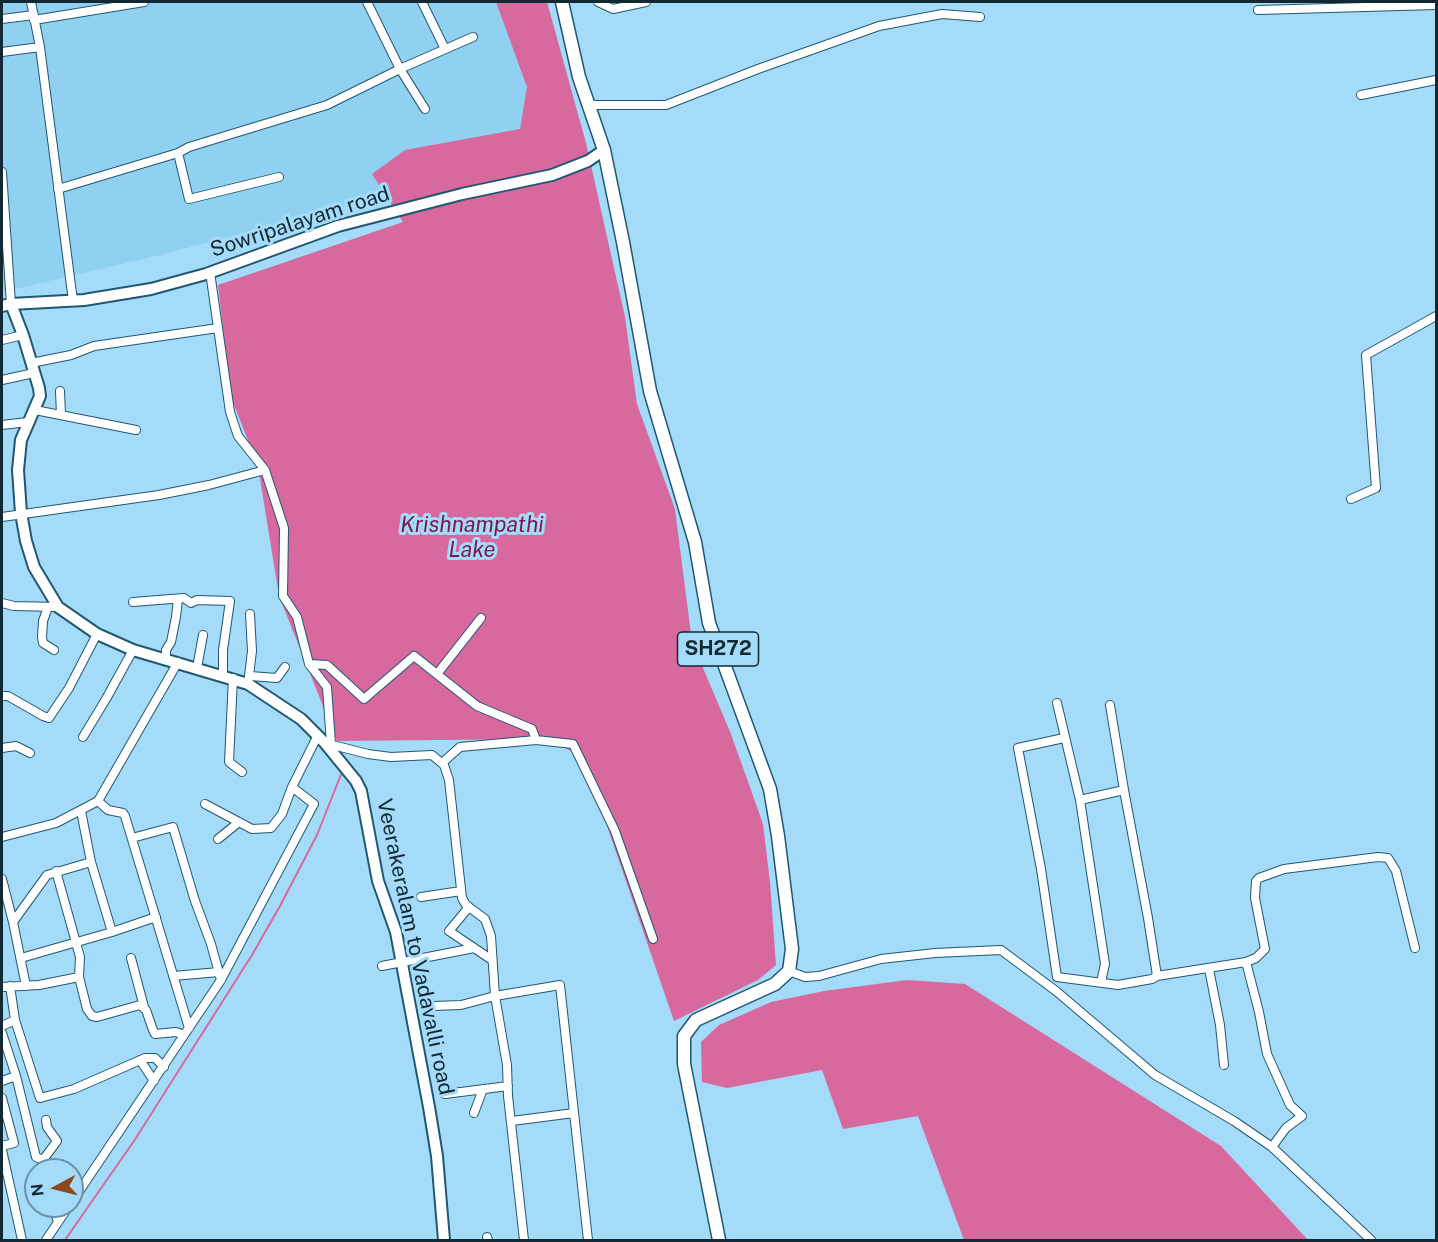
<!DOCTYPE html>
<style>
body{margin:0}
#map{position:relative;width:1438px;height:1242px;overflow:hidden;background:#a4dbf8;font-family:"Public Sans",sans-serif}
canvas{display:block}
.frame{position:absolute;inset:0;border:3px solid #122833;pointer-events:none}
.north{position:absolute;left:24px;top:1158px;width:60px;height:60px;box-sizing:border-box;background:#a4dbf8;border:2px solid #6a93a9;border-radius:50%;rotate:263deg;font-size:16px;font-weight:700;line-height:24px;text-align:center;color:#122833}
.north::after{content:'';display:block;margin:auto;width:21px;height:27px;background:#8c481a;clip-path:polygon(50% 0,100% 100%,50% 72%,0 100%)}
</style>
<div id="map">
<canvas width="1438" height="1242"></canvas>
<div class="frame"></div>
<div class="north">N</div>
</div>
<script>
const ctx = document.querySelector('canvas').getContext('2d');
ctx.lineJoin = 'round';
function paint(path, color) { ctx.fillStyle = color; ctx.fill(path, 'evenodd'); }
const poly = rows => new Path2D(rows.map(r => 'M' + r).join(''));
function stroke(path, color, width, dash) { ctx.strokeStyle = color; ctx.lineWidth = width; ctx.lineCap = dash ? 'butt' : 'round'; ctx.setLineDash(dash || []); ctx.stroke(path); }
function drawText(font, color, halo, rows, align = 'center') {
  ctx.font = font + ' "Public Sans",sans-serif'; ctx.lineWidth = 6; ctx.setLineDash([]); ctx.textBaseline = 'middle'; ctx.strokeStyle = halo; ctx.fillStyle = color; for (const [text, x, y, turn = 0] of rows) {
    ctx.save(); ctx.translate(x, y); ctx.rotate((+turn || 0) * Math.PI / 180); ctx.textAlign = isNaN(turn) ? turn : align; if (halo) ctx.strokeText(text, 0, 0); ctx.fillText(text, 0, 0); ctx.restore();
  }
}
paint(poly([
 [2,2,535,2,579,145,156,256,2,292]
]), '#90d0f0');
paint(poly([
 [496,2,547,2,549,9,586,143,625,317,637,404,675,509,692,642,731,734,763,824,770,882,776,965,758,980,674,1021,583,756,544,739,337,741,279,596,258,466,231,397,218,285,403,222,372,174,405,150,520,129,527,87],
 [907,980,965,984,1221,1146,1308,1240,964,1240,918,1116,843,1129,822,1070,727,1088,702,1082,701,1042,719,1025,771,1002,824,991]
]), '#d8699f');
stroke(poly([
 [65,1240,134,1141,252,955,280,906,317,835,342,772]
]), '#d8699f', 2);
const street = poly([
 [31,2,40,47,73,301],
 [367,2,400,69,425,109],
 [422,2,445,49],
 [598,2,613,9,646,2],
 [1258,10,1436,5],
 [2,19,34,15],
 [34,20,144,2],
 [2,52,40,47],
 [1361,95,1436,80],
 [589,105,666,105,758,69,879,26,942,14,980,17],
 [178,153,189,199,279,177],
 [2,172,11,304],
 [58,189,178,153,189,147,327,105,402,68,473,37],
 [210,272,230,412,238,436,265,470,284,528,283,596,297,617,309,664,327,687,331,744],
 [2,340,23,335],
 [31,363,71,355,94,346,218,328],
 [2,380,34,373],
 [60,391,61,415],
 [35,410,136,430],
 [2,425,28,422],
 [1351,499,1376,488,1366,355,1436,316],
 [2,517,159,495,209,485,265,470],
 [133,602,184,598,191,603,197,600,230,601,223,650,223,675],
 [2,603,14,606,58,607],
 [48,607,43,621,42,637,43,643,54,650],
 [166,659,166,650,171,642,176,617,178,599],
 [309,664,327,665,364,699,414,656,477,706,532,729,536,740],
 [197,668,203,635],
 [437,674,481,618],
 [250,676,277,678,285,667],
 [233,678,229,762,242,772],
 [248,684,252,651,250,614],
 [2,696,8,696,43,716,49,718,69,688,97,634],
 [1057,703,1080,800,1105,964,1101,982],
 [1110,705,1124,790,1148,918,1157,976],
 [83,737,106,699,133,650],
 [1064,738,1018,748,1041,869,1057,977,1118,985,1152,979,1157,976,1246,962,1256,958,1265,949,1255,898,1256,881,1259,878,1284,869,1378,857,1388,858,1396,871,1415,948],
 [325,743,368,754,391,757,432,755,444,765,449,780,462,898,466,905,485,919,491,936,495,996,507,1065,508,1096,524,1240],
 [2,748,16,746,30,753],
 [442,763,460,747,536,740,573,744,615,831,653,939],
 [1080,800,1124,790],
 [98,801,108,810,123,813,125,816,189,1028],
 [205,804,252,829,271,828,282,814,292,787],
 [81,811,91,862,112,932],
 [2,837,56,823,98,801,178,662],
 [132,838,173,827,195,901,211,944,221,980],
 [218,839,239,822],
 [56,871,80,957,79,977,87,1009,92,1016,97,1017,140,1005,146,1010,153,1030,155,1034,176,1032,184,1035],
 [2,879,13,922],
 [421,897,461,891],
 [469,907,449,931,492,960],
 [21,958,112,932,156,917],
 [131,958,144,1007],
 [1246,962,1259,1012,1267,1054,1290,1105,1302,1116,1286,1128,1272,1147],
 [382,966,474,948],
 [1209,969,1220,1025,1224,1065],
 [789,971,805,977,819,976,881,959,935,953,1001,950,1056,991,1155,1075,1234,1121,1272,1147,1371,1240],
 [173,976,219,972],
 [10,986,15,1020,40,1098,74,1089,145,1058,155,1058,164,1067],
 [26,986,13,922,47,875,91,862],
 [2,987,39,985,79,977],
 [433,1006,461,1005,495,996,560,985,588,1240],
 [2,1026,15,1020],
 [2,1033,16,1076,36,1157,43,1160,46,1170],
 [140,1060,154,1081],
 [2,1081,16,1076],
 [445,1094,508,1086],
 [2,1098,14,1143,2,1146],
 [474,1113,483,1089],
 [512,1121,574,1113],
 [2,1150,22,1240],
 [43,1160,57,1141,47,1127,46,1120],
 [72,1202,221,980,314,804,292,787,318,735],
 [53,1206,58,1222],
 [487,1237,488,1240],
 [46,1240,69,1206]
]);
const secondary = poly([
 [11,304,23,335,39,388,40,396,21,440,18,470,21,513,26,541,34,567,58,607,97,634,133,650,248,684,301,719,325,743,356,781,361,791,378,881,396,932,429,1107,437,1156,444,1240],
 [2,306,11,304,84,300,151,289,206,274,338,226,462,194,552,175,588,161,604,150]
]);
const primary = poly([
 [562,2,579,77,604,150,623,242,650,391,695,542,709,623,770,789,778,836,792,949,789,971,775,984,696,1020,684,1036,684,1064,719,1240]
]);
stroke(street, '#215770', 10);
stroke(secondary, '#215770', 14);
stroke(primary, '#215770', 15);
stroke(street, '#fff', 8);
stroke(secondary, '#fff', 10);
stroke(primary, '#fff', 12);
for (const [x, y, w] of [
 [718,649,81]
]) { const box = new Path2D(); box.roundRect(x - w / 2, y - 17, w, 34, 4.5); ctx.fillStyle = '#a4dbf8'; ctx.fill(box); stroke(box, '#122833', 1.5); }
drawText('bold 20px', '#122833', null, [
 ["SH272",718,649]
]);
drawText('21px', '#122833', '#a4dbf8', [
 ["Sowripalayam road",300,222,-18],
 ["Veerakeralam to Vadavalli road",415,947,78]
]);
drawText('italic 22px', '#7d1851', '#a4dbf8', [
 ["Krishnampathi",472,525],
 ["Lake",472,550]
]);
</script>
